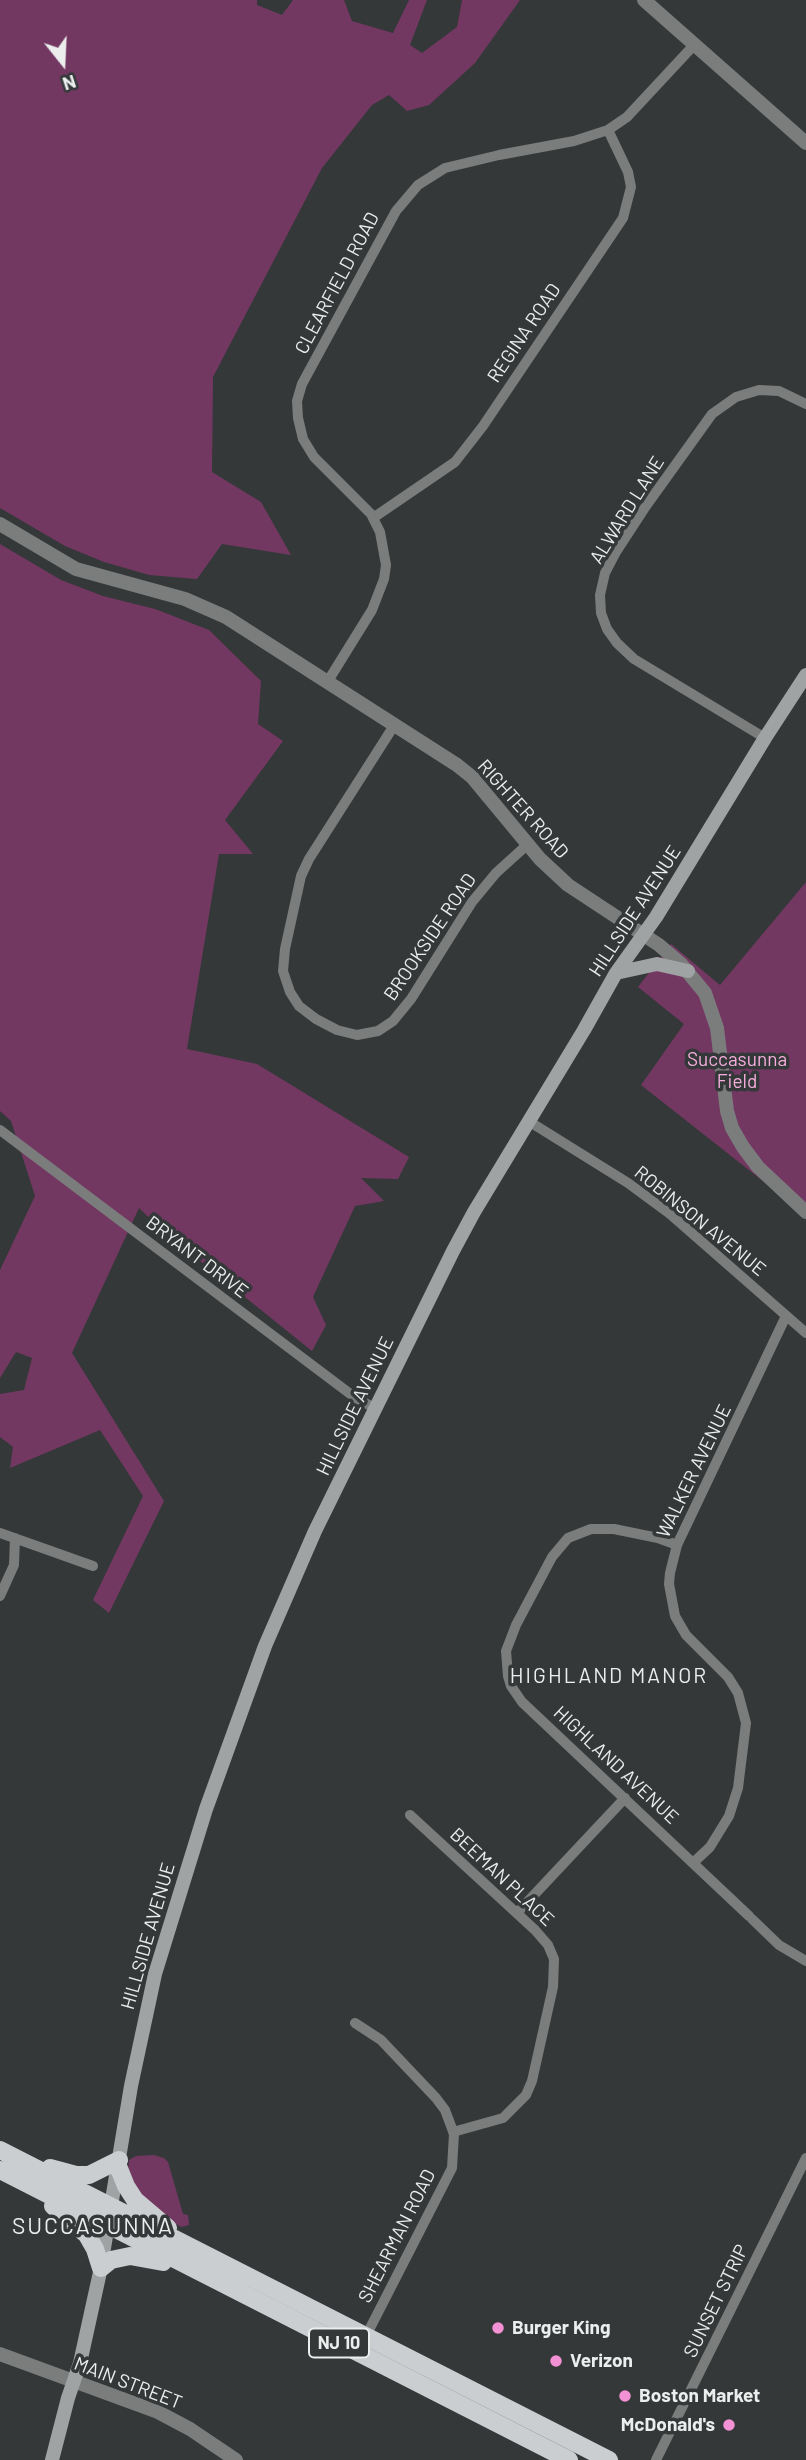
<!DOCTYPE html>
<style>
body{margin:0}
#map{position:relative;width:806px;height:2460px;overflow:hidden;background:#343838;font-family:Barlow,sans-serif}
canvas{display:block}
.north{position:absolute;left:28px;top:28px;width:70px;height:70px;-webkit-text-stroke:5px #343838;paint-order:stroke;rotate:162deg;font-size:19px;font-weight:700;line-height:28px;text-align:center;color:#eceeee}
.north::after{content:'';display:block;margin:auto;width:24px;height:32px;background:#eceeee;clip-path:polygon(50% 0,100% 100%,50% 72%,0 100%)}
</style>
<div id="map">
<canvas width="806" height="2460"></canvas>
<div class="north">N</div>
</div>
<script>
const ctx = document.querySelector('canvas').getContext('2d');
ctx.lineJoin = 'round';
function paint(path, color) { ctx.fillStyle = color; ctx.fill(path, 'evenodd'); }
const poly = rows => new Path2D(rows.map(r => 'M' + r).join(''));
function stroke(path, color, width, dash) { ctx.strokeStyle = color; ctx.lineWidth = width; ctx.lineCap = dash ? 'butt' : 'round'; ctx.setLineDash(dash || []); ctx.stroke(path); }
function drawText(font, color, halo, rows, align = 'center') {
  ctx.font = font + ' Barlow,sans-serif'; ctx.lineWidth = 7; ctx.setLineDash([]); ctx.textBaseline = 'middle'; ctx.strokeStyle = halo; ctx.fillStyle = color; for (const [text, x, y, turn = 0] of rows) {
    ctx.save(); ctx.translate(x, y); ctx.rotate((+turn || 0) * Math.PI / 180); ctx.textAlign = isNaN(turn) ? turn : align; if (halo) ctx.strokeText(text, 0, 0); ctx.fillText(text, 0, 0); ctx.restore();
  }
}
paint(poly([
 [0,0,257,0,257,5,282,15,293,0,344,0,352,21,393,33,409,0,427,0,410,45,422,53,457,27,462,0,520,0,475,63,429,105,407,111,389,95,372,105,322,168,213,377,212,472,261,502,291,555,222,544,197,579,149,575,104,562,65,546,0,508],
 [0,544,61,580,103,596,155,609,209,630,261,681,258,724,283,741,225,820,253,854,219,854,187,1049,257,1064,409,1157,398,1179,361,1178,384,1201,355,1206,313,1297,326,1325,312,1351,164,1232,139,1208,72,1353,164,1501,109,1613,93,1600,143,1496,100,1430,10,1468,13,1447,0,1437,0,1394,24,1390,32,1358,16,1352,0,1378,0,1270,35,1196,11,1121,0,1111],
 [806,882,806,1215,641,1085,684,1024,638,987,671,944,720,985],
 [154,2155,164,2158,168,2162,183,2214,188,2215,189,2225,181,2227,141,2200,128,2171,129,2160,136,2156]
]), '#733862');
stroke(poly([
 [373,518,455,462,483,426,623,218,631,187,628,172,608,130],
 [328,681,372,610,384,579,386,565,380,532,371,514,314,457,303,439,298,418,297,401,302,384,396,211,418,185,445,168,499,155,574,141,608,130,627,117,695,44],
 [395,724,309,859,301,876,285,949,283,971,290,992,299,1006,316,1019,337,1030,357,1035,378,1031,393,1021,411,999,472,902,496,873,528,844],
 [765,738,634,659,617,643,607,629,601,613,600,595,605,573,616,552,646,506,712,414,736,397,759,390,779,391,806,404],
 [530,1122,628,1183,670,1214,806,1333],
 [0,1130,357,1399,375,1408],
 [0,1533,93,1566],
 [677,1545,658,1538,614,1529,591,1529,568,1538,552,1557,516,1625,506,1651,508,1676,511,1686,522,1702,749,1916],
 [0,1596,14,1565,15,1538],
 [410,1815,535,1930,548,1945,554,1959,553,1987,532,2081,526,2095,503,2118,453,2132],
 [694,1862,710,1847,729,1816,738,1788,746,1723,738,1693,728,1677,686,1635,675,1616,669,1584,670,1573,677,1545,786,1316],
 [517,1913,625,1798],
 [752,1919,779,1945,806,1961],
 [355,2023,381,2040,436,2098,445,2110,454,2134,452,2168,366,2336],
 [656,2460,806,2158]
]), '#7b7d7d', 10);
stroke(poly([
 [644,0,806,143],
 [0,524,76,569,185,599,226,617,457,765,472,777,540,859,568,885,659,945,681,964,705,993,717,1028,727,1111,732,1128,743,1147,758,1167,806,1212],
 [0,2354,158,2412,190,2429,236,2460]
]), '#7b7d7d', 14);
stroke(poly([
 [616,973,657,964,688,971],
 [52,2460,68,2398,80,2363,100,2272,131,2086,155,1974,206,1809,265,1646,315,1531,453,1251,474,1212,584,1030,616,973,656,917,765,738,806,675]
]), '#a0a3a4', 14);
stroke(poly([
 [0,2150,609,2460],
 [118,2166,126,2186,135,2200,168,2228],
 [50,2168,76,2175,89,2175,119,2160],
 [0,2170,569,2460],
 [53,2206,87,2235,95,2249,101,2268,111,2260,130,2256,163,2262]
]), '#caced0', 18);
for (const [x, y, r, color] of [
 [498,2328,7,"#f391d5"],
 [556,2361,7,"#f391d5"],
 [625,2396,7,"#f391d5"],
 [729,2425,7,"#f391d5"]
]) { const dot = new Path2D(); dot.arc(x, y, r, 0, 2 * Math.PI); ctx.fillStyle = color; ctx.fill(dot); stroke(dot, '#343838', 2.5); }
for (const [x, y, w] of [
 [339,2343,60]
]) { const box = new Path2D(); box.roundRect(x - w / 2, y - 14.5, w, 29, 5); ctx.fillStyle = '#343838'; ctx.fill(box); stroke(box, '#eceeee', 2); }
drawText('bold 18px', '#eceeee', null, [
 ["NJ 10",339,2343]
]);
drawText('19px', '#eceeee', '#343838', [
 ["CLEARFIELD ROAD",337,283,-62],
 ["REGINA ROAD",524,333,-56],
 ["ALWARD LANE",627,510,-58],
 ["RIGHTER ROAD",523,809,48],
 ["HILLSIDE AVENUE",635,911,-57],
 ["BROOKSIDE ROAD",430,937,-56],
 ["ROBINSON AVENUE",700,1221,39],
 ["BRYANT DRIVE",197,1257,37],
 ["HILLSIDE AVENUE",355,1406,-64],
 ["WALKER AVENUE",694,1471,-64],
 ["HIGHLAND AVENUE",616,1765,43],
 ["BEEMAN PLACE",502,1877,43],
 ["HILLSIDE AVENUE",148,1936,-74],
 ["SHEARMAN ROAD",397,2236,-63],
 ["SUNSET STRIP",716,2301,-64],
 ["MAIN STREET",128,2383,21]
]);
drawText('19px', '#f6addd', '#343838', [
 ["Succasunna",737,1060],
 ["Field",737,1082]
]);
drawText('bold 19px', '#eceeee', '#343838', [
 ["Burger King",512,2328],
 ["Verizon",570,2361],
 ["Boston Market",639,2396],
 ["McDonald's",715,2425,"right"]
], 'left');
ctx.letterSpacing = '2px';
drawText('21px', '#eceeee', '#343838', [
 ["HIGHLAND MANOR",609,1676]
]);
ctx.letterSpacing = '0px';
ctx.letterSpacing = '2px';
drawText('23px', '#eceeee', '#343838', [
 ["SUCCASUNNA",93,2226]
]);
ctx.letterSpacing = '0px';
</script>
